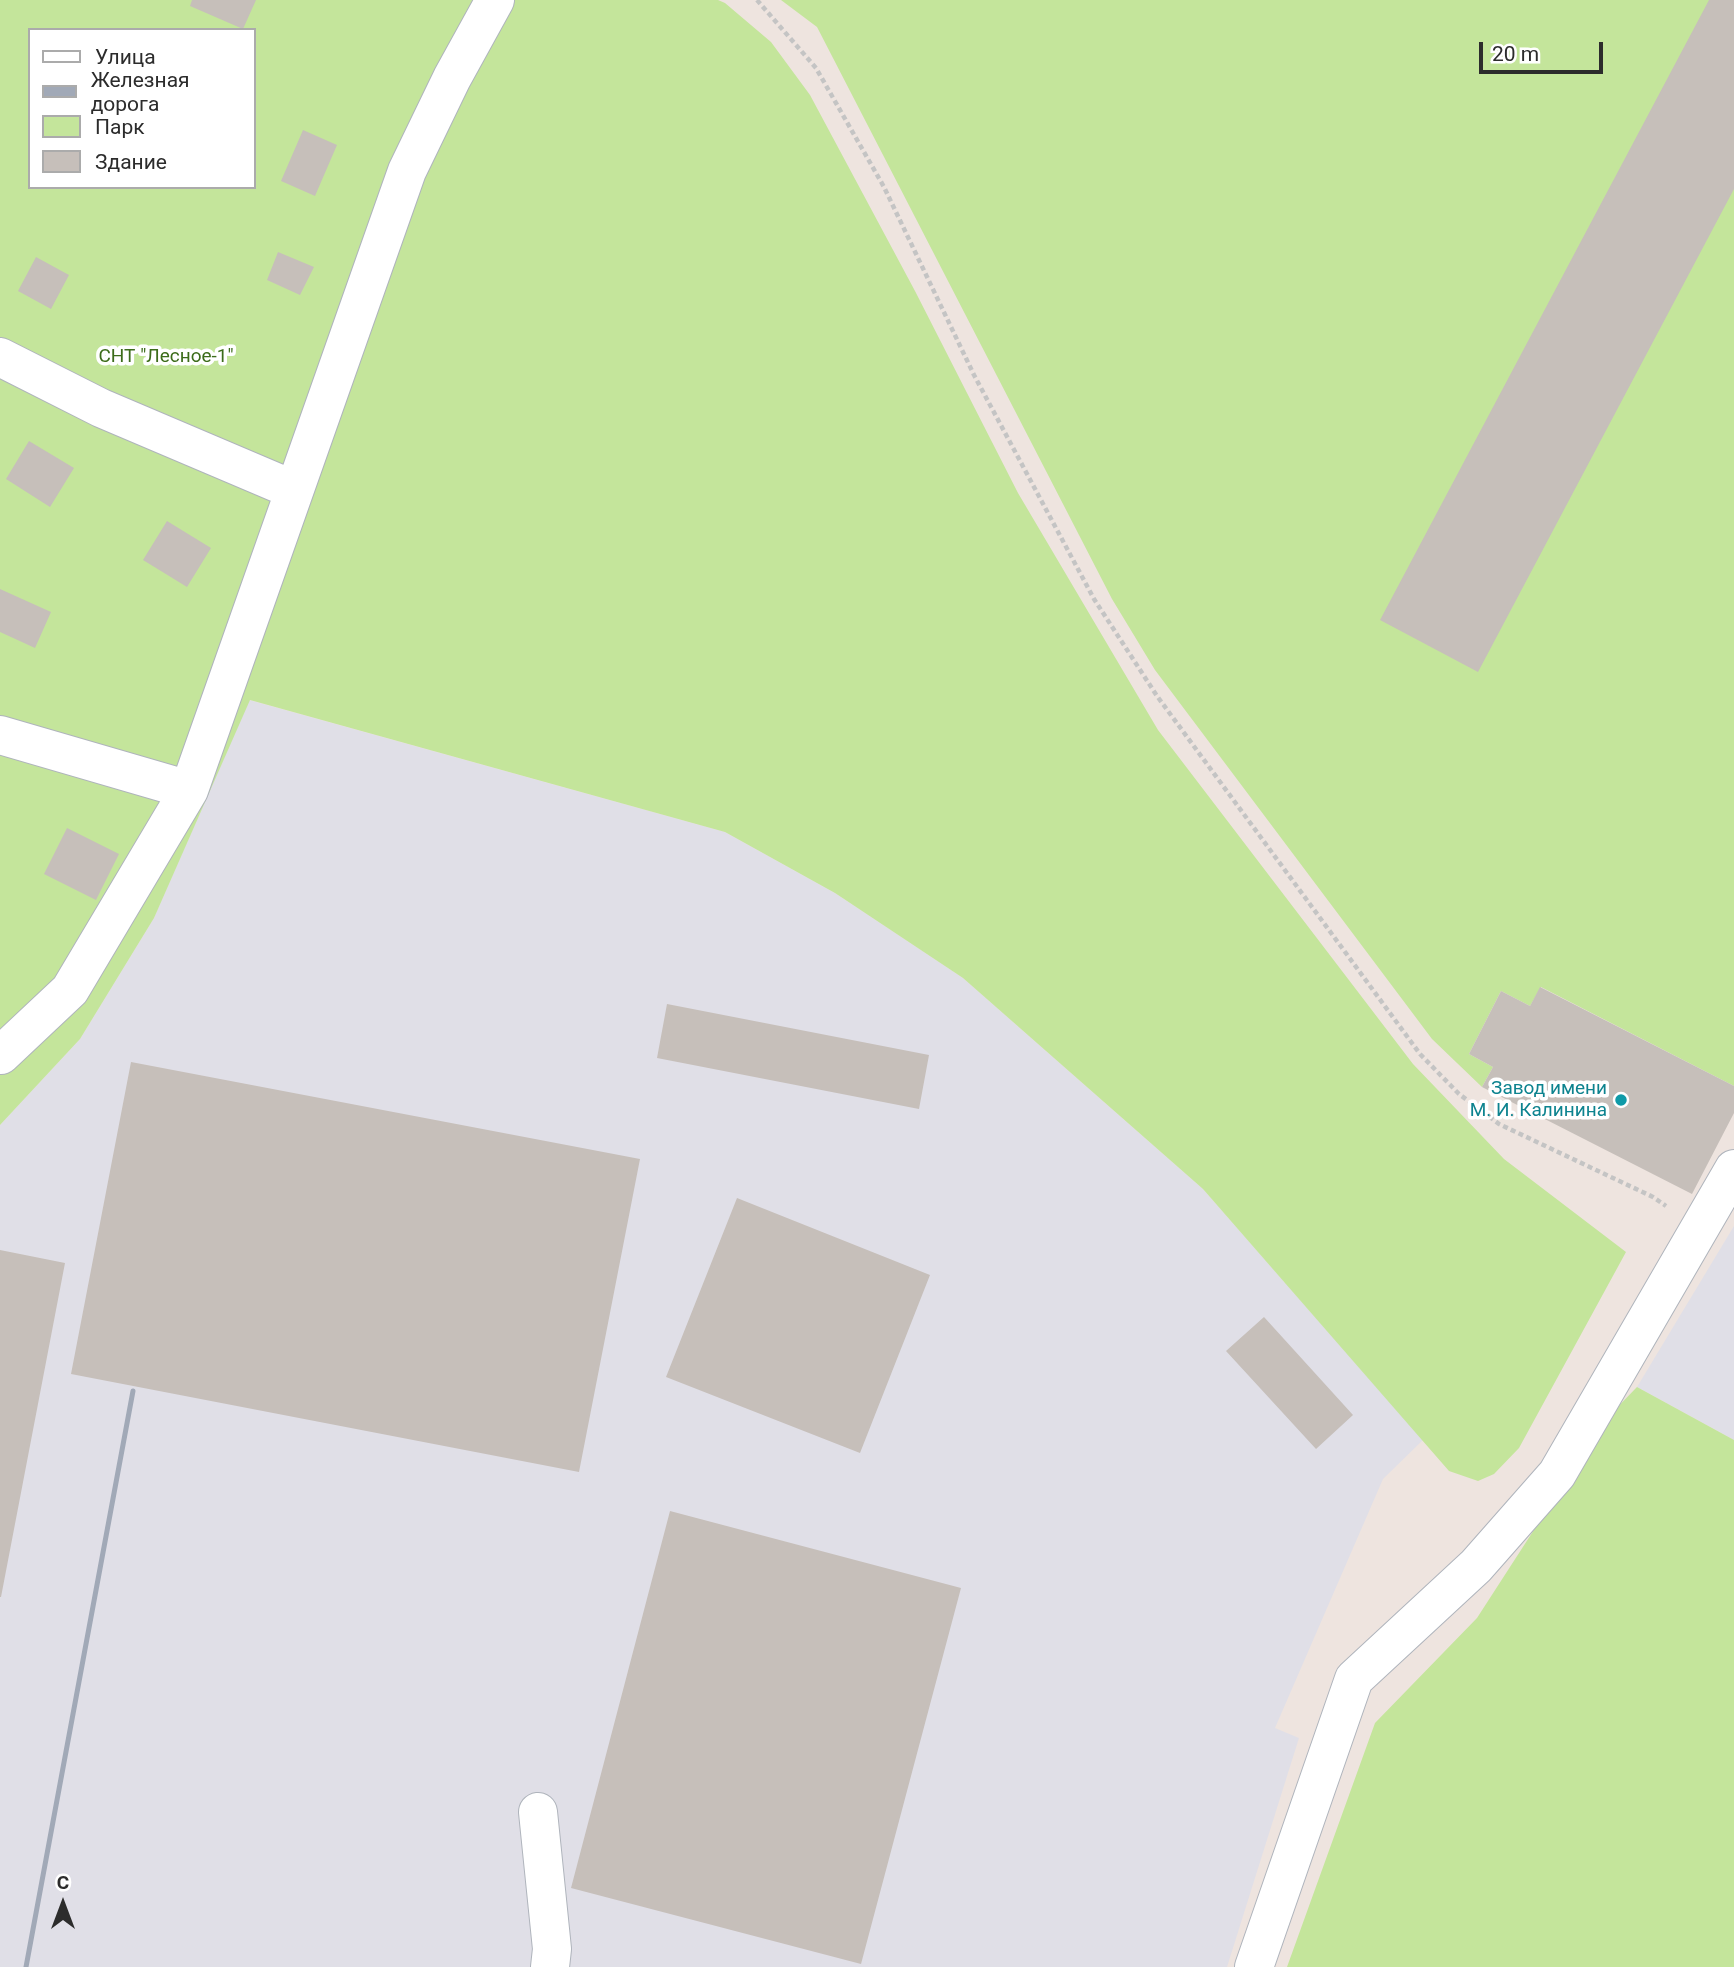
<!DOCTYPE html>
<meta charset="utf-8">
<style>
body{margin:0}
#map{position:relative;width:1734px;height:1967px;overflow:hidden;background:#eee4df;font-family:Roboto,sans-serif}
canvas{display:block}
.legend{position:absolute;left:28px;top:28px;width:228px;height:161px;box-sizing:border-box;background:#fff;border:2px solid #ababab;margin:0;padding:9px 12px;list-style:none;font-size:21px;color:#2c2c2c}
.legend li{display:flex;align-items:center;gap:14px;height:35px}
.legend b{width:35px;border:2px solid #ababab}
.north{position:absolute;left:28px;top:1869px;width:70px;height:70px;-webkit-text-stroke:5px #fff;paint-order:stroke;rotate:0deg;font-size:19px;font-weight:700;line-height:28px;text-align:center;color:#2c2c2c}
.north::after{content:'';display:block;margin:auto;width:24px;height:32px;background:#2c2c2c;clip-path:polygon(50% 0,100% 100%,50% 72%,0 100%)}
.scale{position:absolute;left:1479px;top:42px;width:124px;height:32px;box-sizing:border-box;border:4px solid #2c2c2c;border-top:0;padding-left:9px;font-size:21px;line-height:24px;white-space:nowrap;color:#2c2c2c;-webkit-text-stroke:5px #fff;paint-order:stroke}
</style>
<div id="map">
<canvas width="1734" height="1967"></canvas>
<ul class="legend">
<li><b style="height:9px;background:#fff"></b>Улица</li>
<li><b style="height:9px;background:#a1a9b7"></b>Железная дорога</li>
<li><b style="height:19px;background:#c4e59b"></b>Парк</li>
<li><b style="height:19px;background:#c6bfba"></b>Здание</li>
</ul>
<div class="north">С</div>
<div class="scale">20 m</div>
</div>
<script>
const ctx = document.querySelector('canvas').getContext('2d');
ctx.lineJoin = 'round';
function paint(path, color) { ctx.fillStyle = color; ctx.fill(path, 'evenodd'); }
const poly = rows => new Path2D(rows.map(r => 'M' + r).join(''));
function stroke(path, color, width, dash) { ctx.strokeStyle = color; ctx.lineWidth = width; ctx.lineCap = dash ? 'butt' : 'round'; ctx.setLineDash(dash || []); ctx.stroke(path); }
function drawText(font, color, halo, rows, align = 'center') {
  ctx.font = font + ' Roboto,sans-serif'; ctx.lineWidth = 7; ctx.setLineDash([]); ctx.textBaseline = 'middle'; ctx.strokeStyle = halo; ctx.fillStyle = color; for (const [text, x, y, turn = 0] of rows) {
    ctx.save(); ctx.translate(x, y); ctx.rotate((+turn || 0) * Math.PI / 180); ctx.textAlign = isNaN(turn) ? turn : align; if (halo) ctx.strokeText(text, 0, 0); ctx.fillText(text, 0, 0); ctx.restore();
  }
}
paint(poly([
 [249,700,725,832,835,893,963,978,1203,1189,1423,1440,1383,1479,1275,1728,1299,1738,1227,1967,0,1967,0,1125,80,1039,154,918],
 [1734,1226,1734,1440,1637,1387]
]), '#e0dfe7');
paint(poly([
 [0,0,718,0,725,3,771,42,810,95,915,291,1018,493,1158,730,1413,1064,1504,1159,1626,1252,1519,1448,1494,1474,1478,1481,1449,1471,1203,1189,963,978,835,893,725,832,250,700,154,918,80,1039,0,1125],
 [30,30,254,30,254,187,30,187],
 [781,0,1734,0,1734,1086,1541,987,1530,1006,1501,991,1469,1054,1493,1067,1482,1087,1432,1039,1155,670,1112,599,817,27],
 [1637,1387,1734,1440,1734,1967,1287,1967,1375,1723,1477,1618,1605,1420]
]), '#c4e59b');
paint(poly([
 [192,0,256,0,243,29,190,6],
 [1709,0,1734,0,1734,189,1478,672,1380,620],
 [303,130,337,145,315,196,281,181],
 [278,252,314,267,300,295,267,280],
 [36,257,69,275,51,309,18,291],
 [29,441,74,468,50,507,6,479],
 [167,521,211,548,187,587,143,560],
 [0,589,51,612,35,648,0,632],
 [67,828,119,854,96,900,44,874],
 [1540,987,1734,1086,1734,1113,1692,1194,1482,1087,1493,1067,1469,1054,1501,991,1530,1006],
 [667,1004,929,1055,919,1109,657,1058],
 [131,1062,640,1159,579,1472,71,1374],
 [737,1198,930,1275,860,1453,666,1377],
 [0,1250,65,1263,1,1597,0,1597],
 [1264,1317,1353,1415,1316,1449,1226,1351],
 [670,1511,961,1588,861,1964,571,1888]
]), '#c6bfba');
const minor = poly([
 [0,357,101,408,294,490],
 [0,735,189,790],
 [1,1055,70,990,189,790,407,171,452,78,495,0],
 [538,1812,552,1949,550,1967],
 [1254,1967,1354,1679,1476,1566,1557,1474,1734,1169]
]);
stroke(minor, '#afb4bc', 40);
stroke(poly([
 [757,0,816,68,884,187,974,375,1094,599,1157,696,1420,1054,1459,1094,1499,1124,1653,1197,1666,1206]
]), '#c4c4c4', 4.5, [5, 3.5]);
stroke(minor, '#fff', 38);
stroke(poly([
 [26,1967,133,1391]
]), '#a1a9b7', 5);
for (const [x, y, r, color] of [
 [1621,1100,7,"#0f9aa8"]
]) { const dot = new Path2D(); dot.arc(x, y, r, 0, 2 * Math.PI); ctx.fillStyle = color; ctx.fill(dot); stroke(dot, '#fff', 2.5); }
drawText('19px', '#3c6c1a', '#fff', [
 ["СНТ \"Лесное-1\"",166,357]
]);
drawText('19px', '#0d838f', '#fff', [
 ["Завод имени",1607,1089],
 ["М. И. Калинина",1607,1111]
], 'right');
</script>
